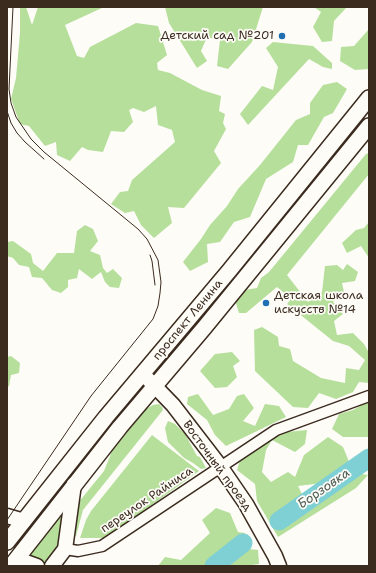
<!DOCTYPE html>
<meta charset="utf-8">
<style>
body{margin:0}
#map{position:relative;width:376px;height:573px;overflow:hidden;background:#fdfcf7;font-family:"Shantell Sans",sans-serif}
canvas{display:block}
.frame{position:absolute;inset:0;border:8px solid #3b2a1e;pointer-events:none}
</style>
<div id="map">
<canvas width="376" height="573"></canvas>
<div class="frame"></div>
</div>
<script>
const ctx = document.querySelector('canvas').getContext('2d');
ctx.lineJoin = 'round';
function paint(path, color) { ctx.fillStyle = color; ctx.fill(path, 'evenodd'); }
const poly = rows => new Path2D(rows.map(r => 'M' + r).join(''));
function stroke(path, color, width, dash) { ctx.strokeStyle = color; ctx.lineWidth = width; ctx.lineCap = dash ? 'butt' : 'round'; ctx.setLineDash(dash || []); ctx.stroke(path); }
function drawText(font, color, halo, rows, align = 'center') {
  ctx.font = font + ' "Shantell Sans",sans-serif'; ctx.lineWidth = 3.5; ctx.setLineDash([]); ctx.textBaseline = 'middle'; ctx.strokeStyle = halo; ctx.fillStyle = color; for (const [text, x, y, turn = 0] of rows) {
    ctx.save(); ctx.translate(x, y); ctx.rotate((+turn || 0) * Math.PI / 180); ctx.textAlign = isNaN(turn) ? turn : align; if (halo) ctx.strokeText(text, 0, 0); ctx.fillText(text, 0, 0); ctx.restore();
  }
}
paint(poly([
 [20,7,26,7,32,25,38,7,104,7,65,25,77,56,84,58,90,47,136,23,158,26,167,55,157,63,158,70,170,73,202,90,221,96,219,111,225,114,223,123,226,129,214,151,221,163,184,208,168,207,172,223,154,238,141,225,134,211,125,213,111,204,120,192,128,191,132,180,175,142,172,130,158,125,156,106,144,112,133,108,129,110,133,122,124,132,111,131,103,152,88,150,82,147,70,161,57,155,56,142,45,146,29,126,20,124,11,99,16,78,20,33],
 [165,7,263,7,252,42,228,69,217,66,220,40,207,37,201,51,207,61,197,68,169,23],
 [314,7,347,7,334,21,332,41,322,42,313,27,321,12],
 [369,29,369,69,355,70,340,61,341,47,354,46],
 [273,42,313,46,332,63,332,69,323,67,309,59,248,125,240,114,262,86,273,90,278,67,266,48],
 [337,82,347,89,333,113,324,117,308,145,298,145,293,162,266,179,250,217,234,222,220,242,207,244,208,262,190,271,183,262,201,239,210,225,227,206,238,189,260,165,296,120,310,114,310,103,323,85],
 [369,153,369,174,287,275,308,302,322,292,325,266,337,265,343,270,347,264,358,272,355,281,342,283,344,292,333,302,343,314,334,321,337,335,353,333,364,344,369,353,369,383,359,382,353,392,336,399,319,393,308,408,293,407,255,371,254,330,262,327,278,337,279,346,290,349,293,361,321,378,345,383,346,368,359,370,365,360,349,346,333,341,287,304,291,299,277,287,246,313,239,313,235,300,244,290,257,288,261,278,269,272,366,154],
 [369,222,369,258,361,246,347,253,342,243,356,230,364,228],
 [85,225,93,229,98,241,90,251,100,255,103,268,107,273,113,269,122,278,119,288,110,287,105,282,101,272,92,279,79,269,77,278,68,280,68,287,61,293,52,290,42,278,32,277,29,267,19,265,13,258,7,256,7,242,13,241,31,254,33,263,43,271,57,253,74,253,77,231],
 [232,352,240,361,233,366,237,377,227,387,215,388,200,371,215,354],
 [11,356,20,363,19,373,11,375,9,386,7,387,7,357],
 [198,394,213,415,229,409,237,396,244,394,254,408,243,421,255,426,265,404,279,406,286,417,226,446,215,435,207,420,187,404,188,397],
 [369,401,369,437,343,437,332,429,339,414,353,410],
 [159,404,162,407,163,410,83,510,76,536,74,537,73,535,78,503,104,471,112,451,146,409,153,405],
 [168,421,175,424,185,434,197,456,200,457,206,468,201,469,193,463,184,458,168,442,165,428],
 [307,430,305,444,295,452,272,440,266,450,262,472,271,482,288,472,295,477,304,455,328,437,343,447,350,464,322,483,298,486,309,508,362,474,368,475,356,488,278,537,257,501,255,484,237,470,240,460,269,438,286,432],
 [152,435,199,471,117,530,103,538,80,538,86,520,91,511],
 [67,508,63,535,56,553,44,566,40,559,30,555],
 [216,508,230,513,238,532,245,533,249,549,258,550,259,564,244,566,158,566,165,557,181,560,210,533,202,520]
]), '#b6df9b');
stroke(poly([
 [279,521,369,458],
 [214,566,243,543]
]), '#7ed0d5', 19);
const street = poly([
 [65,549,78,551,102,546,276,430,369,396]
]);
const secondary = poly([
 [143,374,173,405,220,466,246,504,275,556,279,566],
 [7,516,24,521],
 [16,562,26,562,37,566],
 [52,566,65,549,74,484]
]);
const primary = poly([
 [7,542,106,417,229,271,369,98],
 [11,566,120,427,204,328,369,126]
]);
stroke(street, '#3b2a1e', 13);
stroke(secondary, '#3b2a1e', 17);
stroke(primary, '#3b2a1e', 18);
stroke(street, '#fdfcf7', 10);
stroke(secondary, '#fdfcf7', 14);
stroke(primary, '#fdfcf7', 15);
stroke(poly([
 [7,111,11,123,17,133,25,142,44,159],
 [150,255,152,261,155,285],
 [7,520,91,396,153,319,158,306,160,293,161,282,158,260,147,239,138,229,44,152,31,139,16,117,11,103,9,89,13,7]
]), '#3b2a1e', 1);
for (const [x, y, r, color] of [
 [282,36,4,"#1f6fb2"],
 [266,303,4,"#1f6fb2"]
]) { const dot = new Path2D(); dot.arc(x, y, r, 0, 2 * Math.PI); ctx.fillStyle = color; ctx.fill(dot); stroke(dot, '#fdfcf7', 1.5); }
drawText('12px', '#3b2a1e', '#fdfcf7', [
 ["Детский сад №201",274,36],
 ["Детская школа",274,296,"left"],
 ["искусств №14",274,310,"left"]
], 'right');
drawText('12px', '#3b2a1e', '#fdfcf7', [
 ["проспект Ленина",188,320,-50],
 ["Восточный проезд",217,466,54],
 ["переулок Райниса",147,500,-34]
]);
drawText('italic 13px', '#4f5c55', '#fdfcf7', [
 ["Борзовка",324,489,-35]
]);
</script>
